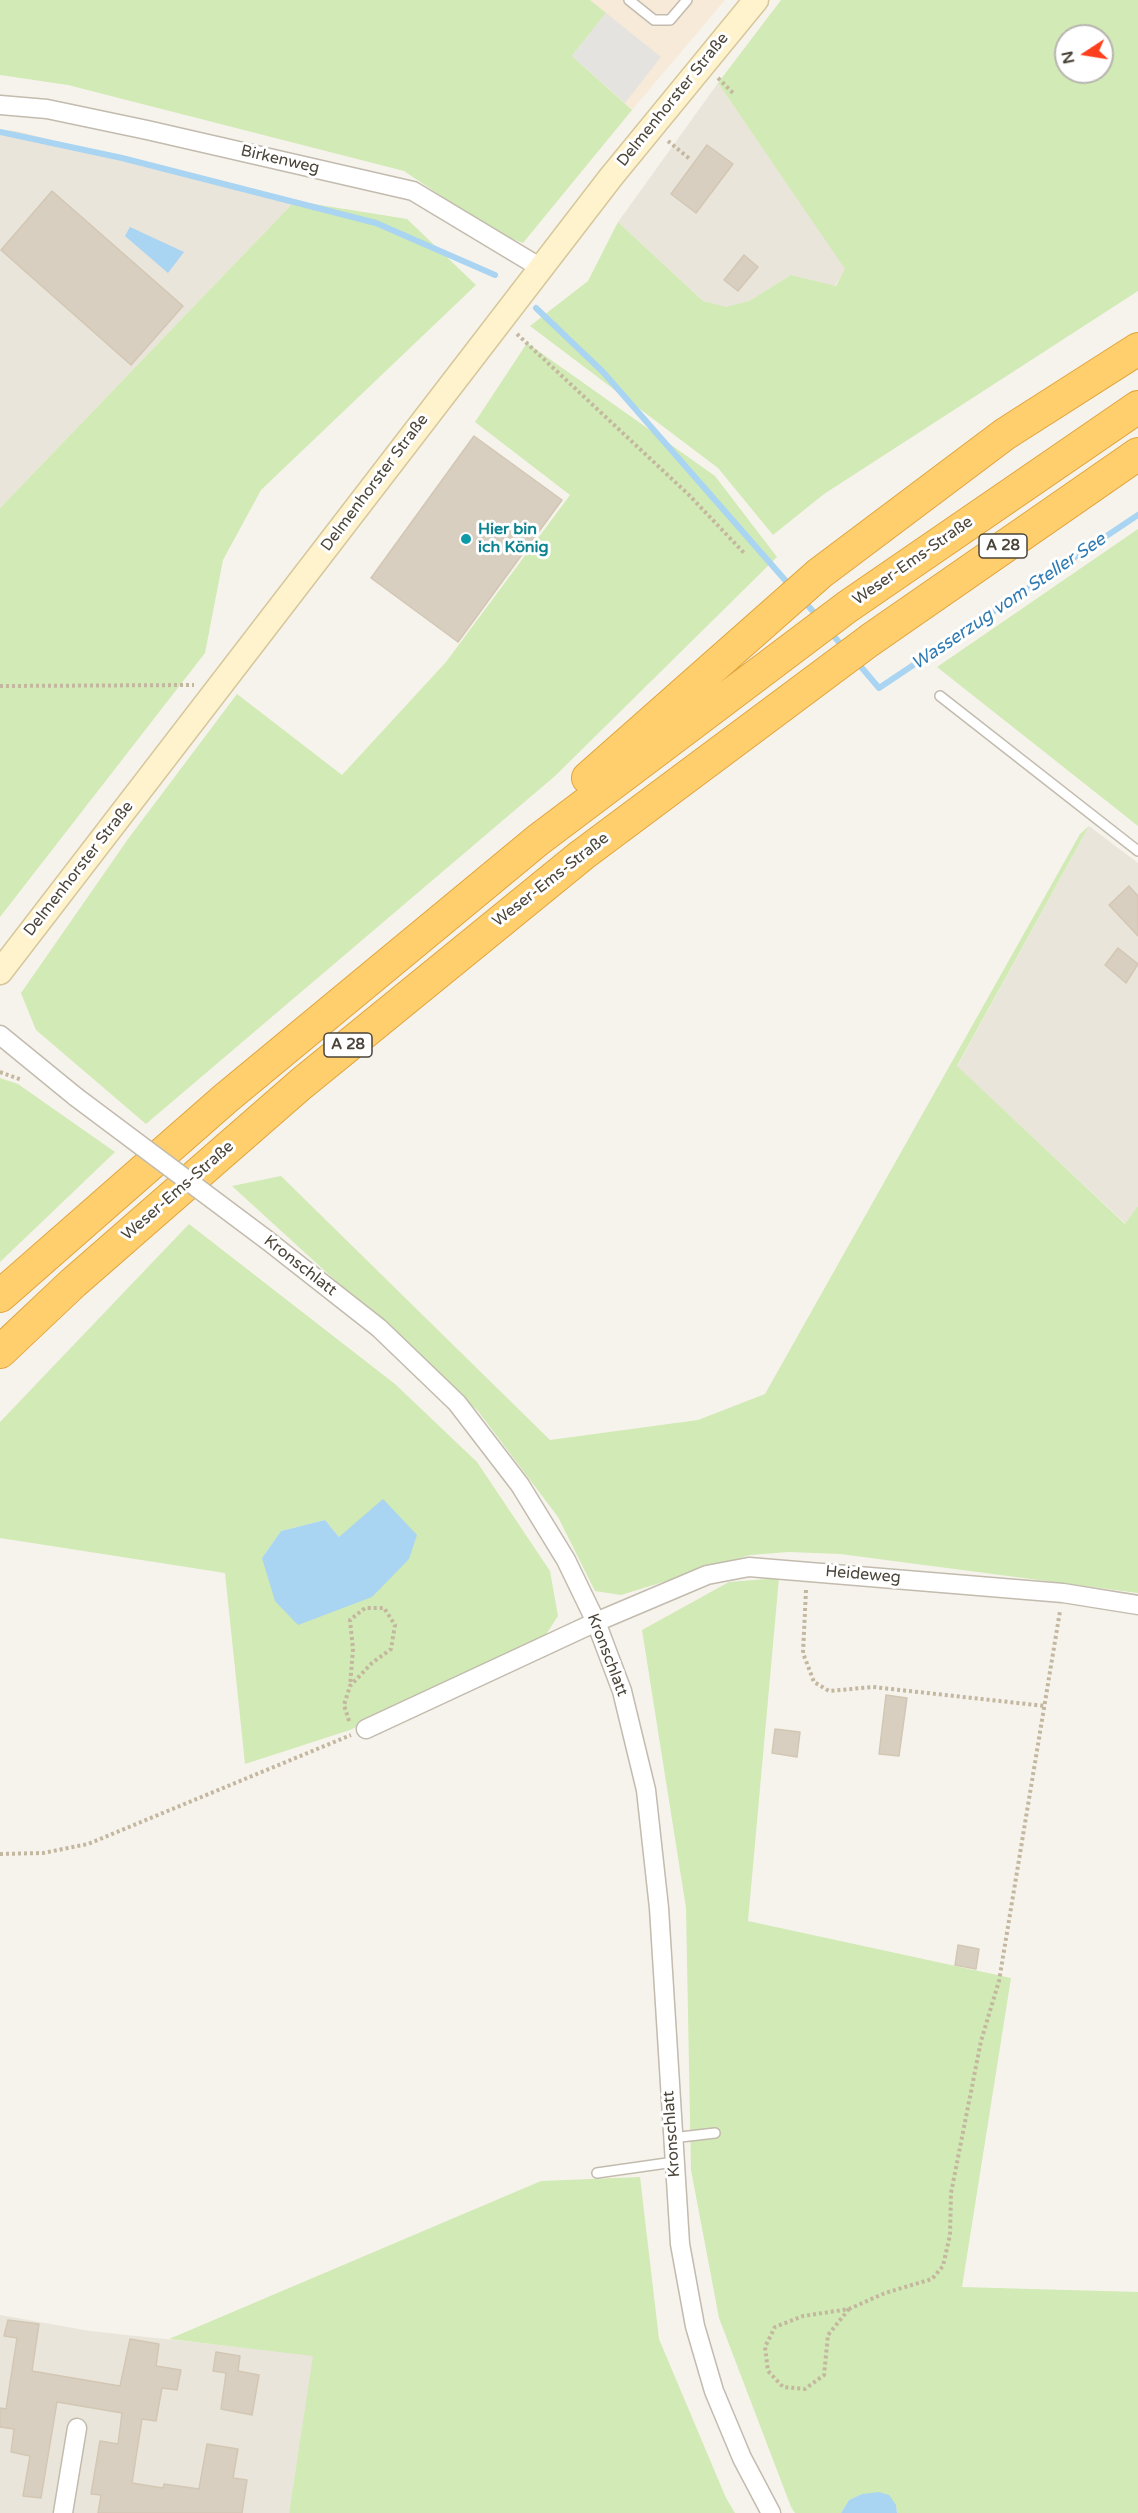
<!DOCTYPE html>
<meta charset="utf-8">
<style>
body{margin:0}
#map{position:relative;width:1138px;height:2513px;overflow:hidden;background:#f6f3ec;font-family:"Varela Round",sans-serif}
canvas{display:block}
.north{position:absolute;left:1054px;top:24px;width:60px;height:60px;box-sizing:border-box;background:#fff;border:2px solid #b7b4b0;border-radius:50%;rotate:258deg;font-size:16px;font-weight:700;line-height:24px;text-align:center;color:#4b4439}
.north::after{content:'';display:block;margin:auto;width:21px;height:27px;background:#fc3f1d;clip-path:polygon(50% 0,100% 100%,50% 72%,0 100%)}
</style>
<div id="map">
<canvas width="1138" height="2513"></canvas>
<div class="north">N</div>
</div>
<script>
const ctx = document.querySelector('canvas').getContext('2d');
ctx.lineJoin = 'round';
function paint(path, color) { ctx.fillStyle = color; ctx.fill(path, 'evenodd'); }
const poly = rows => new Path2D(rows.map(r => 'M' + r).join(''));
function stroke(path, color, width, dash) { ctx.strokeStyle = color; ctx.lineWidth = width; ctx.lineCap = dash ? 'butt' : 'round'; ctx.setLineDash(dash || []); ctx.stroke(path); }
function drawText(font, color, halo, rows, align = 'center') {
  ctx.font = font + ' "Varela Round",sans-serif'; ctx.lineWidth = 6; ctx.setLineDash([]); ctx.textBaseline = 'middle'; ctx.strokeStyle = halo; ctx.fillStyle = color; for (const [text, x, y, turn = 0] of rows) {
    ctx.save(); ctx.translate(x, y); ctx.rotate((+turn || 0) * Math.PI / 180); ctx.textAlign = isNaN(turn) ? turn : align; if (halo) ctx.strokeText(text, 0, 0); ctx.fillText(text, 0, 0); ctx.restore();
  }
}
paint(poly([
 [718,83,846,269,835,286,791,275,749,301,725,308,703,301,618,222],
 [0,130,16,131,295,201,0,508],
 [1089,826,1138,863,1138,1206,1126,1224,957,1067],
 [0,2315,90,2331,314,2355,289,2513,0,2513]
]), '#eae5da');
paint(poly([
 [590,0,725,0,632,110,572,56,605,14]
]), '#f7ead8');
paint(poly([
 [0,0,590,0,606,13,572,56,632,110,523,243,495,232,404,171,68,85,0,75],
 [781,0,1138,0,1138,291,824,494,773,535,718,468,530,326,588,281,618,222,703,301,726,307,749,301,791,275,836,286,845,269,718,83],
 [1066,36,1102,36,1102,72,1066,72],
 [295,201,407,219,476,285,261,490,223,560,205,653,0,917,0,508],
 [527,343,715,476,777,557,555,776,146,1124,36,1030,21,993,128,839,237,694,342,775,446,662,570,495,475,422],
 [1138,529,1138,826,937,667],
 [1089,826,957,1066,1125,1224,1138,1206,1138,1593,840,1554,789,1552,750,1555,621,1595,595,1591,558,1517,478,1411,232,1186,281,1176,550,1440,698,1420,765,1394,1080,834],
 [0,1078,18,1084,115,1152,0,1262],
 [189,1224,395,1384,477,1462,550,1571,558,1616,545,1636,350,1730,245,1764,225,1573,0,1538,0,1422],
 [325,1520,339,1537,262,1558,281,1531],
 [779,1578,748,1921,1011,1978,962,2287,1138,2292,1138,2513,897,2513,896,2505,862,2494,849,2500,841,2513,795,2513,791,2507,719,2318,691,2170,686,1908,642,1630,729,1582],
 [640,2177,659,2339,726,2498,735,2513,289,2513,313,2356,169,2339,541,2181]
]), '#d2eab5');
paint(poly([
 [606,13,661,57,625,103,572,56]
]), '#e5e3e0');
paint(poly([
 [130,227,184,252,168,273,125,236],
 [383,1499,417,1535,409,1559,372,1597,298,1625,275,1601,262,1558,281,1531,325,1520,339,1537],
 [879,2492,889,2495,896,2505,897,2513,841,2513,849,2500,862,2494]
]), '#a9d4f2');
stroke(poly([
 [0,132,122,158,376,223,495,275],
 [536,308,603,372,792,588],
 [803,600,818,617],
 [830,632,845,649],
 [856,661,879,688,1138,515]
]), '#a9d4f2', 6);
const building = poly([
 [707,145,733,164,696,213,671,194,707,145],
 [52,191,183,306,131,365,1,250,52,191],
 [744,255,758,267,738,291,724,280,744,255],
 [474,436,562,500,458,642,371,578,474,436],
 [1129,886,1138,896,1138,936,1109,905,1129,886],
 [1118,948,1138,964,1126,983,1105,965,1118,948],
 [886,1695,907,1698,899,1756,879,1754,886,1695],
 [775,1729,800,1732,797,1757,772,1753,775,1729],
 [958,1945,979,1949,976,1969,955,1965,958,1945],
 [8,2320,39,2324,32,2371,120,2386,130,2339,159,2344,156,2366,181,2370,177,2390,162,2388,156,2421,142,2419,132,2483,163,2488,164,2484,199,2489,207,2444,238,2449,233,2478,247,2480,242,2513,98,2513,101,2495,91,2494,100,2441,118,2444,122,2413,57,2402,41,2498,23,2496,30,2456,11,2452,14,2429,0,2427,0,2408,6,2409,17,2338,4,2336,8,2320],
 [216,2352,240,2356,238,2371,259,2375,252,2415,221,2409,226,2373,213,2371,216,2352]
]);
paint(building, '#d8cfc1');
stroke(building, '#d3c7b4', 1.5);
const lane = poly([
 [629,0,654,20,670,20,687,0],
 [940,696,1138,851],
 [672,2138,715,2133],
 [597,2173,674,2162]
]);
const street = poly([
 [0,105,47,109,147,130,413,191,541,268],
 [0,1035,76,1097],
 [267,1240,379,1328,457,1403,520,1485,566,1560,596,1622,622,1691,646,1790,659,1908,680,2244,695,2326,714,2391,742,2458,771,2513],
 [366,1729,596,1622,707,1575,749,1567,1063,1593,1138,1605],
 [63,2513,77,2428]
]);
const secondary = poly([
 [0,972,611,177,756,0]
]);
const highway = poly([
 [588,778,820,573,1005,434,1138,349],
 [0,1296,226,1098,538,840,847,607,1138,407],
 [0,1352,73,1283,301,1084,582,855,870,640,1138,454]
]);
stroke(lane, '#c2bbae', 12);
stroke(street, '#c2bbae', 21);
stroke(secondary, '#d6c79b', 27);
stroke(highway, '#e0a43c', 34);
stroke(poly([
 [718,78,733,93],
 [668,141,691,160],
 [517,334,689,495,745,554],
 [0,686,194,685],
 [0,1072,22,1080],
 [806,1590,803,1653,814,1682,829,1691,873,1687,1045,1706],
 [349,1721,344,1705,350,1686,372,1663,391,1649,395,1625,384,1608,365,1608,350,1620,353,1649,350,1686],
 [0,1854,43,1853,88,1844,351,1735],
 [849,2309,828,2335,824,2375,805,2389,783,2387,768,2371,765,2347,775,2327,803,2316,849,2309,885,2293,932,2279,943,2266,950,2235,951,2193,981,2041,999,1981,1060,1611]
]), '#c4b79f', 4, [3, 3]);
stroke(lane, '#fff', 9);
stroke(street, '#fff', 18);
stroke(secondary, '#fff3cd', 24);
stroke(highway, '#ffcf6e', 32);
const streetBridge = poly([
 [76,1097,267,1240]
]);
stroke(streetBridge, '#c2bbae', 21, []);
stroke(streetBridge, '#fff', 18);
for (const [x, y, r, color] of [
 [466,539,6,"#0f9aa8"]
]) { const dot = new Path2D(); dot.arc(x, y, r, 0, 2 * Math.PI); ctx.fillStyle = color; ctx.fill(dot); stroke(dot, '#fff', 2); }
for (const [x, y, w] of [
 [1003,546,48],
 [348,1045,48]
]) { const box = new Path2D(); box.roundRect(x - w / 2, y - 12, w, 24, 4.5); ctx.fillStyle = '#fff'; ctx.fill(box); stroke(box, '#4b4439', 1.5); }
drawText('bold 15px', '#4b4439', null, [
 ["A 28",1003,546],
 ["A 28",348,1045]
]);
drawText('16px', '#4b4439', '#fff', [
 ["Delmenhorster Straße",673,100,-51],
 ["Birkenweg",280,160,13],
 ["Delmenhorster Straße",375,483,-53],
 ["Weser-Ems-Straße",913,561,-35],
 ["Delmenhorster Straße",79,869,-52],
 ["Weser-Ems-Straße",551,880,-38],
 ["Weser-Ems-Straße",178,1191,-41],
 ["Kronschlatt",300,1266,38],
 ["Heideweg",863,1575,5],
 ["Kronschlatt",607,1655,69],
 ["Kronschlatt",672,2134,-94]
]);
drawText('bold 16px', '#0d838f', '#fff', [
 ["Hier bin",478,530],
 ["ich König",478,548]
], 'left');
drawText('italic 18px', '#2e7ab2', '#fff', [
 ["Wasserzug vom Steller See",1009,602,-34]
]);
</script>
